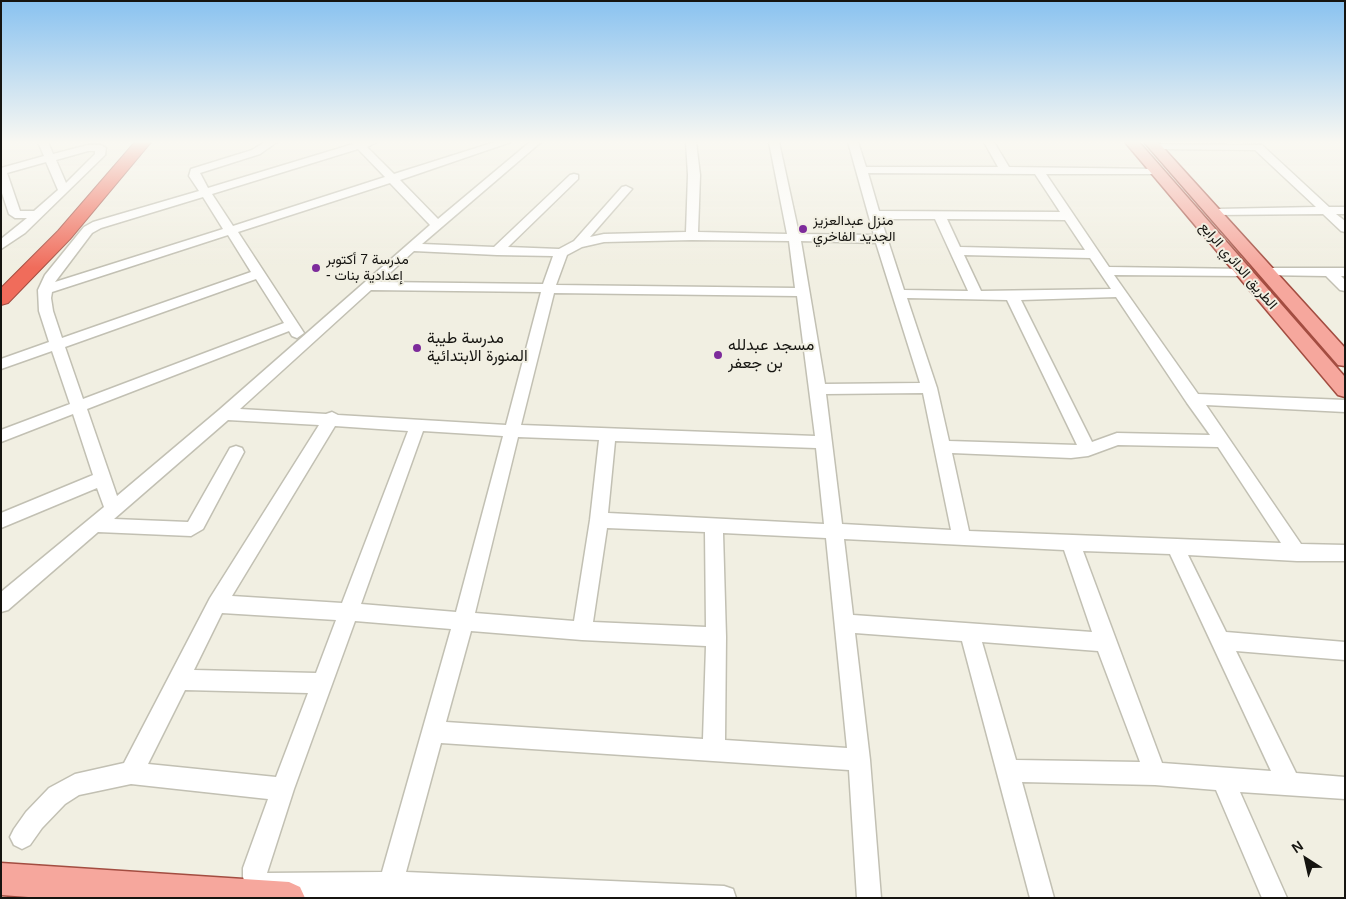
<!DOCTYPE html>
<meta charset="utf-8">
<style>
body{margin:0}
#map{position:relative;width:1346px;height:899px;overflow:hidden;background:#f1efe2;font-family:Helvetica,sans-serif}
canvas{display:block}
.frame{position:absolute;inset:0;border:2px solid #151410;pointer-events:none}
.north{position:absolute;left:1281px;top:834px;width:50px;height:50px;-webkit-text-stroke:4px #f1efe2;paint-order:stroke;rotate:325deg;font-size:14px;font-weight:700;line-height:20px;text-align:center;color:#151410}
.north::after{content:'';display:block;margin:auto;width:18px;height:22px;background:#151410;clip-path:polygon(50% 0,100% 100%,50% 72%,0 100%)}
</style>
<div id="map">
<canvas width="1346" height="899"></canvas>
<div class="frame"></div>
<div class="north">N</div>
</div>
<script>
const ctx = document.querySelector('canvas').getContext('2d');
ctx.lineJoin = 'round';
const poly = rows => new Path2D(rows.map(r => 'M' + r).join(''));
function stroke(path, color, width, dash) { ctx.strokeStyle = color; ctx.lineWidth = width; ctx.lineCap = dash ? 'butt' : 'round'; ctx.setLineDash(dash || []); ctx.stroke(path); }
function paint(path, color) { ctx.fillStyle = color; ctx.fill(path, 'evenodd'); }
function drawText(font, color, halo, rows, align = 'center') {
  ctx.font = font + ' Helvetica,Vazirmatn,sans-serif'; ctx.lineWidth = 4; ctx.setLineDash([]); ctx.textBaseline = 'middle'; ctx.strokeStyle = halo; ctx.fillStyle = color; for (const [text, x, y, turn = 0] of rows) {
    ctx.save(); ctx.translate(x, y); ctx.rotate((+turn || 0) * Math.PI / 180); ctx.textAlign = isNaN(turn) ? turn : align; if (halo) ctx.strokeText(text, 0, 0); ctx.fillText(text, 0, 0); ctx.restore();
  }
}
const minor = poly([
 [38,142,48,142,53,154,88,145,101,145,106,148,105,155,25,233,1,249,1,239,27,218,15,218,9,214,1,190,1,168,44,156,38,142],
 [88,151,95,151,95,154,66,183,56,160,88,151],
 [46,162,58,190,34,211,20,211,7,173,46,162],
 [265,142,277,142,260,154,200,173,208,188,353,144,352,142,377,142,367,147,394,174,495,142,511,142,400,180,438,219,530,142,541,142,422,244,494,247,570,175,574,174,578,175,578,179,508,247,559,249,574,241,622,187,626,186,632,189,590,237,604,234,686,232,688,175,686,142,696,142,700,175,698,232,787,234,769,142,779,142,799,234,874,235,848,142,858,142,866,167,998,167,984,142,994,142,1009,167,1160,169,1160,173,1156,174,1046,174,1109,267,1248,269,1249,272,1248,275,1243,276,1114,275,1198,394,1345,400,1345,412,1206,405,1301,544,1345,545,1345,561,1297,561,1188,555,1226,632,1345,642,1345,660,1236,651,1296,773,1345,777,1345,799,1240,792,1287,898,1262,898,1216,790,1155,785,1022,782,1054,898,1030,898,962,641,855,633,870,760,881,898,857,898,849,770,441,743,406,872,724,886,733,889,736,898,261,897,252,894,246,886,243,877,243,868,268,799,131,784,79,795,65,804,42,828,30,845,22,849,14,845,10,837,14,829,26,812,49,788,75,774,124,763,210,598,319,425,228,420,114,519,188,522,230,448,236,446,242,448,244,452,203,529,191,536,98,532,8,610,1,612,1,592,104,507,97,488,1,528,1,513,93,475,73,414,1,442,1,430,70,404,52,351,1,369,1,359,49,342,39,311,38,290,45,275,84,227,93,222,199,191,189,176,191,169,252,150,265,142],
 [358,149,385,177,233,226,212,194,358,149],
 [868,173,1035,174,1060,212,879,211,868,173],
 [390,183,430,225,219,410,117,496,87,409,289,331,292,336,297,338,304,333,238,232,390,183],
 [203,197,223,229,55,282,92,233,101,228,203,197],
 [881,219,935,219,968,291,904,290,881,219],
 [947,219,1065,220,1085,250,960,247,947,219],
 [228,235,251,272,62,338,53,311,51,298,52,292,228,235],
 [692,240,789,241,795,288,556,285,567,255,582,247,604,242,692,240],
 [801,241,876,243,920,383,825,384,801,241],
 [414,251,497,255,553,256,543,284,380,282,414,251],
 [964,255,1090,258,1111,289,981,291,964,255],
 [256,279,284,323,83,399,65,347,256,279],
 [371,290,541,292,506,425,338,415,332,412,326,414,240,409,371,290],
 [554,293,797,296,815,436,521,425,554,293],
 [1116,297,1187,403,1210,435,1117,433,1092,442,1021,300,1116,297],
 [907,298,1007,300,1077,445,949,441,937,388,907,298],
 [923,393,951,530,842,524,826,394,923,393],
 [335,426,408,431,342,603,232,596,335,426],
 [423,431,503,436,456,612,361,604,423,431],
 [518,437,599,440,590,520,574,621,475,613,518,437],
 [615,441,816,448,824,524,608,513,615,441],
 [1118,445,1218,447,1281,543,969,531,952,453,1071,458,1088,456,1118,445],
 [607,528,705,532,706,627,593,622,607,528],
 [723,533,826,538,847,748,725,740,726,637,723,533],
 [844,539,1064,550,1092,632,853,615,844,539],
 [1083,551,1170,554,1271,771,1162,763,1083,551],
 [222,613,336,620,316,673,194,670,222,613],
 [355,621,451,629,382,872,267,873,294,789,355,621],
 [471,631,582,640,706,646,703,739,446,722,471,631],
 [982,642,1098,651,1140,762,1016,760,982,642],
 [185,690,308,693,276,777,148,764,185,690],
 [1155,144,1262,145,1329,207,1345,207,1345,214,1336,214,1345,221,1345,232,1341,231,1323,214,1213,215,1211,213,1217,209,1316,207,1255,150,1151,149,1151,145,1155,144],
 [1268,268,1345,268,1345,276,1341,276,1345,280,1345,291,1340,290,1326,276,1263,275,1262,272,1263,269,1268,268]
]);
const major = poly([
 [1125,142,1139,142,1345,377,1345,397,1338,395,1125,142],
 [1144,142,1158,142,1345,348,1345,366,1338,365,1144,142],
 [1,863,289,882,300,887,305,898,42,898,1,895,1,863]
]);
const highway = poly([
 [135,142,151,142,70,239,8,303,1,305,1,288,58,231,135,142]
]);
stroke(minor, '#c2c0b3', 3);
stroke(major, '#a34d41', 3);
stroke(highway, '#a34d41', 2);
paint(minor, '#fff');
paint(major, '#f6a79d');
paint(highway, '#f06c5b');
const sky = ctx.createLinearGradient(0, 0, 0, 268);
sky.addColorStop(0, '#89c2f0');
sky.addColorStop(0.53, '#f9f8f2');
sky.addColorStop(1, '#f9f8f200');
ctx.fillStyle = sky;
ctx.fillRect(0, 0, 1346, 268);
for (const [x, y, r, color] of [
 [803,229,5,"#7d2b9b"],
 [316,268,5,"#7d2b9b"],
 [417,348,5,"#7d2b9b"],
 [718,355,5,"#7d2b9b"]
]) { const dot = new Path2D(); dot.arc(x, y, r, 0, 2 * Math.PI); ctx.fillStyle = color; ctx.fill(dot); stroke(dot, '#f1efe2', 2); }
drawText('14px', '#151410', '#f1efe2', [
 ["منزل عبدالعزيز",813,221],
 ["الجديد الفاخري",813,237],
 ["مدرسة 7 أكتوبر",326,260],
 ["- إعدادية بنات",326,276]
], 'left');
drawText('14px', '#151410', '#f1efe2', [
 ["الطريق الدائري الرابع",1238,266,49]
]);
drawText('16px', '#151410', '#f1efe2', [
 ["مدرسة طيبة",427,339],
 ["المنورة الابتدائية",427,357],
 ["مسجد عبدلله",728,346],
 ["بن جعفر",728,364]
], 'left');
</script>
